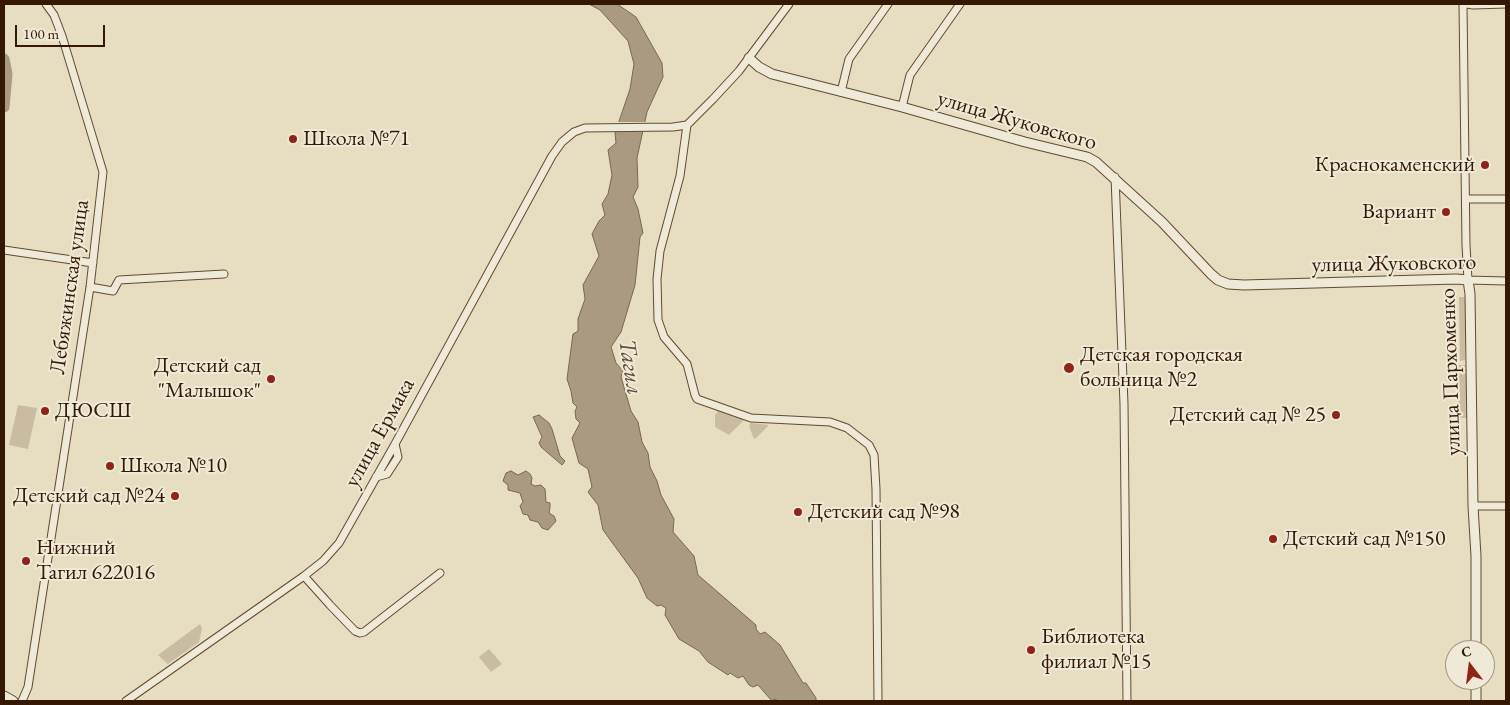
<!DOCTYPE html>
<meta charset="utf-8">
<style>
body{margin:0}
#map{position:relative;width:1510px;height:705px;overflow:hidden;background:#e7ddc1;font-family:"EB Garamond",serif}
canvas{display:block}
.frame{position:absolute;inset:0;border:5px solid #351804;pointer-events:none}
.north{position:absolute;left:1445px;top:640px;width:50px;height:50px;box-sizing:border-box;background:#efe9d7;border:1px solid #a59583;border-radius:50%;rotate:345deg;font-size:14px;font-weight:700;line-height:20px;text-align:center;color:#351804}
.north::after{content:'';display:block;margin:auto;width:18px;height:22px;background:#8f2418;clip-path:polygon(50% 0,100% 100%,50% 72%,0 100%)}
.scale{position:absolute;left:15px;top:25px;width:90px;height:22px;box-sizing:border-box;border:2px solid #351804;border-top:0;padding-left:6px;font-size:15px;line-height:18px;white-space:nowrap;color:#351804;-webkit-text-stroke:4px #efe9d7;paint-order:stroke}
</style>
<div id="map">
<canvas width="1510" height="705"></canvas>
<div class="frame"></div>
<div class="north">С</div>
<div class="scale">100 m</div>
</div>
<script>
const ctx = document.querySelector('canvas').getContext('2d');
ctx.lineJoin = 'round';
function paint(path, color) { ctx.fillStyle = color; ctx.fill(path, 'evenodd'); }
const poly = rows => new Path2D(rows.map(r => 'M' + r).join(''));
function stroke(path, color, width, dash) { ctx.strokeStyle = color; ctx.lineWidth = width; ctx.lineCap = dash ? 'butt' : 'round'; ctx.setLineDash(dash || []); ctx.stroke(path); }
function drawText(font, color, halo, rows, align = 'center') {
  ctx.font = font + ' "EB Garamond",serif'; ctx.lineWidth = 4; ctx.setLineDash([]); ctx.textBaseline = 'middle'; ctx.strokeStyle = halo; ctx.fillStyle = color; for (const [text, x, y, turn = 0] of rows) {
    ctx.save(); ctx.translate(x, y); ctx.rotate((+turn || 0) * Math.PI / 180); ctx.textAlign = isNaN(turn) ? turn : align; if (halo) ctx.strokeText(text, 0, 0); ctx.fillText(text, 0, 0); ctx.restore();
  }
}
paint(poly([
 [1459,297,1465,297,1465,360,1460,361],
 [1458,365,1467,365,1468,416,1467,418,1459,418],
 [18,405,37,408,28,449,9,445],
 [723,410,745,419,729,435,715,427,715,415,718,411],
 [751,423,769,425,756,438,754,439,749,426],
 [200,624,202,629,199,642,168,664,158,655],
 [489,649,502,664,491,672,479,657]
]), '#c9bca1');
const water = poly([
 [589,4,617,4,636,17,662,63,663,77,647,112,637,158,638,187,633,197,638,209,643,233,640,237,635,285,621,332,611,347,616,363,623,371,621,377,631,411,638,422,642,442,648,453,650,467,657,481,661,495,674,519,673,532,694,556,698,575,756,625,756,629,760,634,765,632,780,645,803,683,806,683,816,698,816,701,779,701,774,699,772,701,758,685,753,687,749,685,743,676,738,678,730,673,728,675,708,662,699,651,679,639,665,615,666,608,661,605,657,606,647,598,638,578,603,530,598,505,588,492,592,487,588,469,579,463,572,438,580,423,576,419,575,411,577,407,573,403,571,391,567,379,573,334,578,331,578,319,585,299,583,285,599,256,592,234,599,221,605,215,602,204,608,194,612,175,608,150,616,143,615,133,630,89,634,64,628,41,600,10,589,4],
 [539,415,549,423,552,429,560,456,565,461,562,465,541,447,539,443,542,437,533,417,539,415],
 [511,471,518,475,526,471,530,474,532,478,531,484,535,486,541,485,545,489,546,502,550,503,550,507,549,513,554,516,556,521,548,530,542,528,538,522,530,520,528,515,523,514,520,506,523,502,520,493,508,490,508,485,503,481,506,473,511,471]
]);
paint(water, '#aa9a81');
stroke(water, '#7b664f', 1);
paint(poly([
 [616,122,648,122,646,132,612,132]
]), '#e7ddc1');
stroke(poly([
 [4,59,7,74,4,107]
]), '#aa9a81', 11);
const minor = poly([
 [789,4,739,71,713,99,687,125,680,176,660,251,657,279,658,320,664,337,687,364,695,395,697,399,751,418,830,422,847,428,869,445,874,455,876,489,878,701],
 [1463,4,1466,245,1468,280,1506,281],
 [1467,4,1473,5,1506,4],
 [841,92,849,59,888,4],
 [902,107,910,75,960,4],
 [1115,177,1124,404,1127,701],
 [1466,199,1506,199],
 [4,250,93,263],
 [90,287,113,291,119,280,224,274],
 [376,477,387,474,398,457,395,444],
 [1473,506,1506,506],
 [304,576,330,605,355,631,360,633,364,632,440,573],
 [22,701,28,687,61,474,90,287,103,172,62,36,54,15,46,4],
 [126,701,304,576,323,561,339,543,395,444,552,156,562,142,574,132,585,128,673,127,687,125]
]);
const tertiary = poly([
 [749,58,759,67,772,74,902,107,1025,142,1087,157,1096,162,1162,222,1211,274,1218,280,1228,284,1244,285,1456,279,1468,280,1470,294,1473,506,1476,556,1476,650],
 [1476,680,1476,701],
 [4,696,13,701]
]);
stroke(minor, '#624933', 9);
stroke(tertiary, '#624933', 11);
stroke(minor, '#efe9d7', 7);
stroke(tertiary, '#efe9d7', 9);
stroke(poly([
 [1048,701,1062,701]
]), '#351804', 1);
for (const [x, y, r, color] of [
 [293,139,5,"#8f2418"],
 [1485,165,5,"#8f2418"],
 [1446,212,5,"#8f2418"],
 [1069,368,6,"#8f2418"],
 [271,379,5,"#8f2418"],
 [45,411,5,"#8f2418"],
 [1336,415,5,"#8f2418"],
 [110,466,5,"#8f2418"],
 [175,496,5,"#8f2418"],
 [798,512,5,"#8f2418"],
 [1273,539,5,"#8f2418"],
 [26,561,5,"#8f2418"],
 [1031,650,5,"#8f2418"]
]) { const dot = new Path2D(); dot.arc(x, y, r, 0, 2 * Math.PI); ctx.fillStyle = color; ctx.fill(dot); stroke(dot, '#efe9d7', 2); }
drawText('22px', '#351804', '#efe9d7', [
 ["улица Жуковского",1017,121,16],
 ["улица Жуковского",1394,264,-1],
 ["Лебяжинская улица",70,287,-82],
 ["улица Пархоменко",1451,372,-92],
 ["улица Ермака",380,433,-61]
]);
drawText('22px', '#351804', '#efe9d7', [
 ["Школа №71",303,139],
 ["Краснокаменский",1475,165,"right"],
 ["Вариант",1436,212,"right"],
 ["Детская городская",1080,355],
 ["больница №2",1080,380],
 ["Детский сад",261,366,"right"],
 ["\"Малышок\"",261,391,"right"],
 ["ДЮСШ",55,411],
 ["Детский сад № 25",1326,415,"right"],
 ["Школа №10",120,466],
 ["Детский сад №24",165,496,"right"],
 ["Детский сад №98",808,512],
 ["Детский сад №150",1283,539],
 ["Нижний",36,548],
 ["Тагил 622016",36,573],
 ["Библиотека",1041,637],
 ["филиал №15",1041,662]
], 'left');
drawText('italic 24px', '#644c36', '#efe9d7', [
 ["Тагил",630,367,81]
]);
</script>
